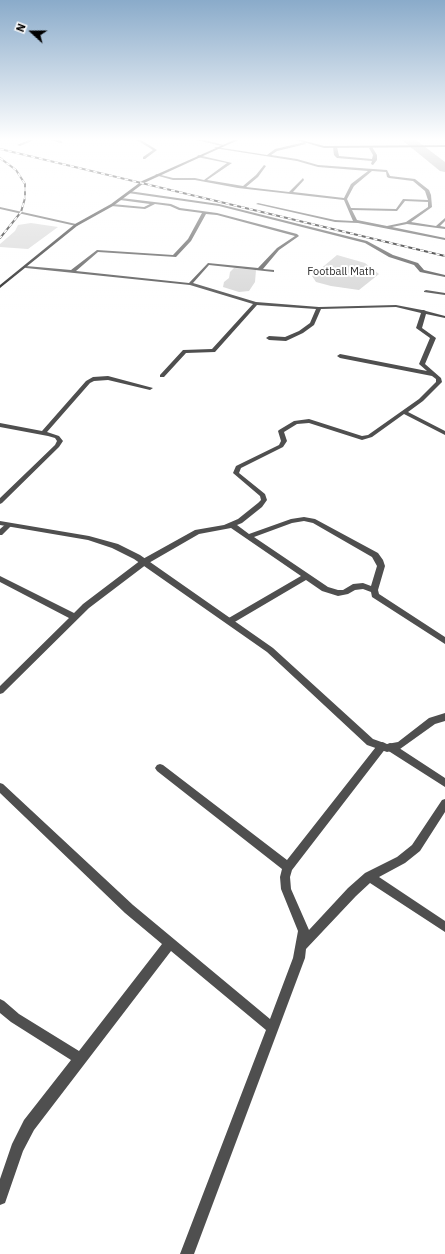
<!DOCTYPE html>
<style>
body{margin:0}
#map{position:relative;width:445px;height:1254px;overflow:hidden;background:#fff;font-family:"IBM Plex Sans",sans-serif}
canvas{display:block}
.north{position:absolute;left:12px;top:12px;width:40px;height:40px;-webkit-text-stroke:3px #fff;paint-order:stroke;rotate:291deg;font-size:11px;font-weight:700;line-height:16px;text-align:center;color:#000}
.north::after{content:'';display:block;margin:auto;width:14px;height:18px;background:#000;clip-path:polygon(50% 0,100% 100%,50% 72%,0 100%)}
</style>
<div id="map">
<canvas width="445" height="1254"></canvas>
<div class="north">N</div>
</div>
<script>
const ctx = document.querySelector('canvas').getContext('2d');
ctx.lineJoin = 'round';
function paint(path, color) { ctx.fillStyle = color; ctx.fill(path, 'evenodd'); }
const poly = rows => new Path2D(rows.map(r => 'M' + r).join(''));
function stroke(path, color, width, dash) { ctx.strokeStyle = color; ctx.lineWidth = width; ctx.lineCap = dash ? 'butt' : 'round'; ctx.setLineDash(dash || []); ctx.stroke(path); }
function drawText(font, color, halo, rows, align = 'center') {
  ctx.font = font + ' "IBM Plex Sans",sans-serif'; ctx.lineWidth = 4; ctx.setLineDash([]); ctx.textBaseline = 'middle'; ctx.strokeStyle = halo; ctx.fillStyle = color; for (const [text, x, y, turn = 0] of rows) {
    ctx.save(); ctx.translate(x, y); ctx.rotate((+turn || 0) * Math.PI / 180); ctx.textAlign = isNaN(turn) ? turn : align; if (halo) ctx.strokeText(text, 0, 0); ctx.fillText(text, 0, 0); ctx.restore();
  }
}
paint(poly([
 [31,223,58,227,28,249,0,247,0,244,15,231,18,225],
 [337,255,365,263,379,274,359,290,331,286,316,282,312,276],
 [234,268,256,270,255,282,249,291,239,292,223,287,224,282,229,278,230,272]
]), '#d6d6d6');
paint(poly([
 [402,140,416,140,445,162,445,172,440,171,402,140]
]), '#9d9d9d');
paint(poly([
 [29,140,34,140,20,146,17,145,29,140],
 [50,140,58,140,63,142,61,143,50,140],
 [137,140,141,140,157,150,145,159,143,159,143,157,153,150,137,140],
 [196,140,204,140,224,145,222,146,196,140],
 [305,142,306,144,277,151,271,155,297,159,318,165,387,170,390,176,415,179,429,190,431,195,432,207,411,222,436,226,445,218,445,221,440,226,445,227,445,229,407,224,392,227,445,238,445,240,358,223,335,222,256,204,258,203,335,220,353,221,344,200,238,188,195,180,173,180,155,175,157,174,173,178,195,178,204,180,227,163,197,157,198,155,232,163,207,180,243,186,256,175,264,165,266,166,258,177,246,187,289,192,303,178,304,180,293,192,344,198,351,184,368,171,318,167,297,161,214,148,216,147,267,155,275,149,305,142],
 [372,171,386,172,387,177,389,178,413,181,425,191,428,200,403,199,396,209,351,208,347,199,354,186,372,171],
 [405,201,428,202,428,207,406,222,387,226,357,220,352,210,397,211,405,201],
 [335,146,337,147,339,156,372,159,373,155,369,148,372,147,377,155,377,160,373,165,371,164,372,161,337,158,334,155,333,147,335,146],
 [129,191,219,204,367,241,393,255,418,263,424,270,445,275,445,277,420,272,414,265,389,257,365,243,219,206,128,193,129,191],
 [121,198,171,204,180,208,217,213,297,234,299,236,279,250,263,269,274,270,274,272,209,265,193,283,256,302,319,307,396,305,422,310,424,310,426,311,445,316,445,318,426,314,422,328,436,338,425,364,441,378,442,382,423,401,408,412,445,431,445,435,404,414,372,437,362,440,309,423,297,424,284,432,287,441,283,447,241,468,239,473,265,494,267,500,262,507,242,523,237,525,249,534,291,519,304,517,315,519,378,553,383,560,385,566,378,590,379,594,445,637,445,644,372,597,371,592,363,589,355,590,348,594,338,596,322,591,306,580,233,623,227,623,226,621,227,619,301,576,231,528,199,534,147,564,89,608,3,693,0,694,0,686,69,618,0,582,0,576,74,613,83,604,141,560,195,530,224,525,238,519,258,503,261,500,260,496,233,473,236,466,279,445,281,441,278,431,279,430,294,421,309,419,362,436,368,435,419,399,436,382,436,379,432,376,340,358,337,356,340,354,427,371,419,364,430,338,416,328,421,313,396,307,321,309,314,325,303,333,286,341,269,340,266,338,269,336,285,337,299,331,310,323,316,309,257,305,215,352,186,353,164,377,160,377,160,375,183,350,212,349,253,304,190,285,26,268,24,267,26,266,71,270,97,250,173,255,188,239,202,213,179,210,170,206,155,204,145,209,111,206,112,204,144,207,150,204,120,200,121,198],
 [206,214,217,215,295,236,277,248,258,268,208,263,189,283,76,271,98,252,176,257,191,241,206,214],
 [304,521,313,523,372,557,377,566,371,586,363,583,353,584,343,590,338,590,328,587,254,537,292,523,304,521],
 [0,207,76,224,78,225,76,226,0,209,0,207],
 [426,290,445,293,445,295,424,292,424,291,426,290],
 [108,376,153,388,150,390,108,380,94,381,90,383,47,432,59,436,63,441,59,447,2,503,0,504,0,498,55,445,57,441,55,438,48,436,0,427,0,423,42,431,86,381,93,377,108,376],
 [7,523,11,523,12,525,2,535,0,535,0,529,7,523],
 [382,742,385,743,386,745,390,743,393,744,445,778,445,787,387,750,386,748,292,870,290,877,291,889,309,930,348,888,365,873,397,857,412,845,442,800,445,799,445,812,420,851,405,863,379,877,445,921,445,932,370,883,356,896,306,949,305,958,194,1254,180,1254,266,1030,171,951,34,1130,23,1151,5,1203,0,1205,0,1179,12,1144,24,1120,71,1060,11,1022,0,1013,0,999,4,1001,19,1014,79,1051,162,944,125,913,0,793,0,783,3,784,133,905,270,1019,293,958,298,931,281,889,280,877,282,869,157,771,155,768,157,765,160,764,163,765,287,860,379,743,382,742]
]), '#4f4f4f');
paint(poly([
 [0,521,89,536,118,544,140,555,273,648,373,739,387,744,398,742,429,718,445,713,445,721,435,724,400,749,387,752,367,745,267,652,134,559,112,548,88,540,0,525,0,521]
]), '#4f4f4f');
paint(poly([
 [234,140,239,140,227,145,144,183,113,206,77,226,0,288,0,285,75,224,111,204,142,181,234,140],
 [302,140,324,146,445,145,445,147,324,148,296,140,302,140]
]), '#1c1c1c');
const rail = poly([
 [0,149,445,256],
 [0,158,16,170,25,184,25,198,21,212,0,238]
]);
stroke(rail, '#000', 2);
stroke(rail, '#fff', 1.5, [4]);
const sky = ctx.createLinearGradient(0, 0, 0, 316);
sky.addColorStop(0, '#8aabca');
sky.addColorStop(0.44, '#fff');
sky.addColorStop(1, '#ffffff00');
ctx.fillStyle = sky;
ctx.fillRect(0, 0, 445, 316);
drawText('11px', '#2d2d2d', '#fff', [
 ["Football Math",341,272]
]);
</script>
